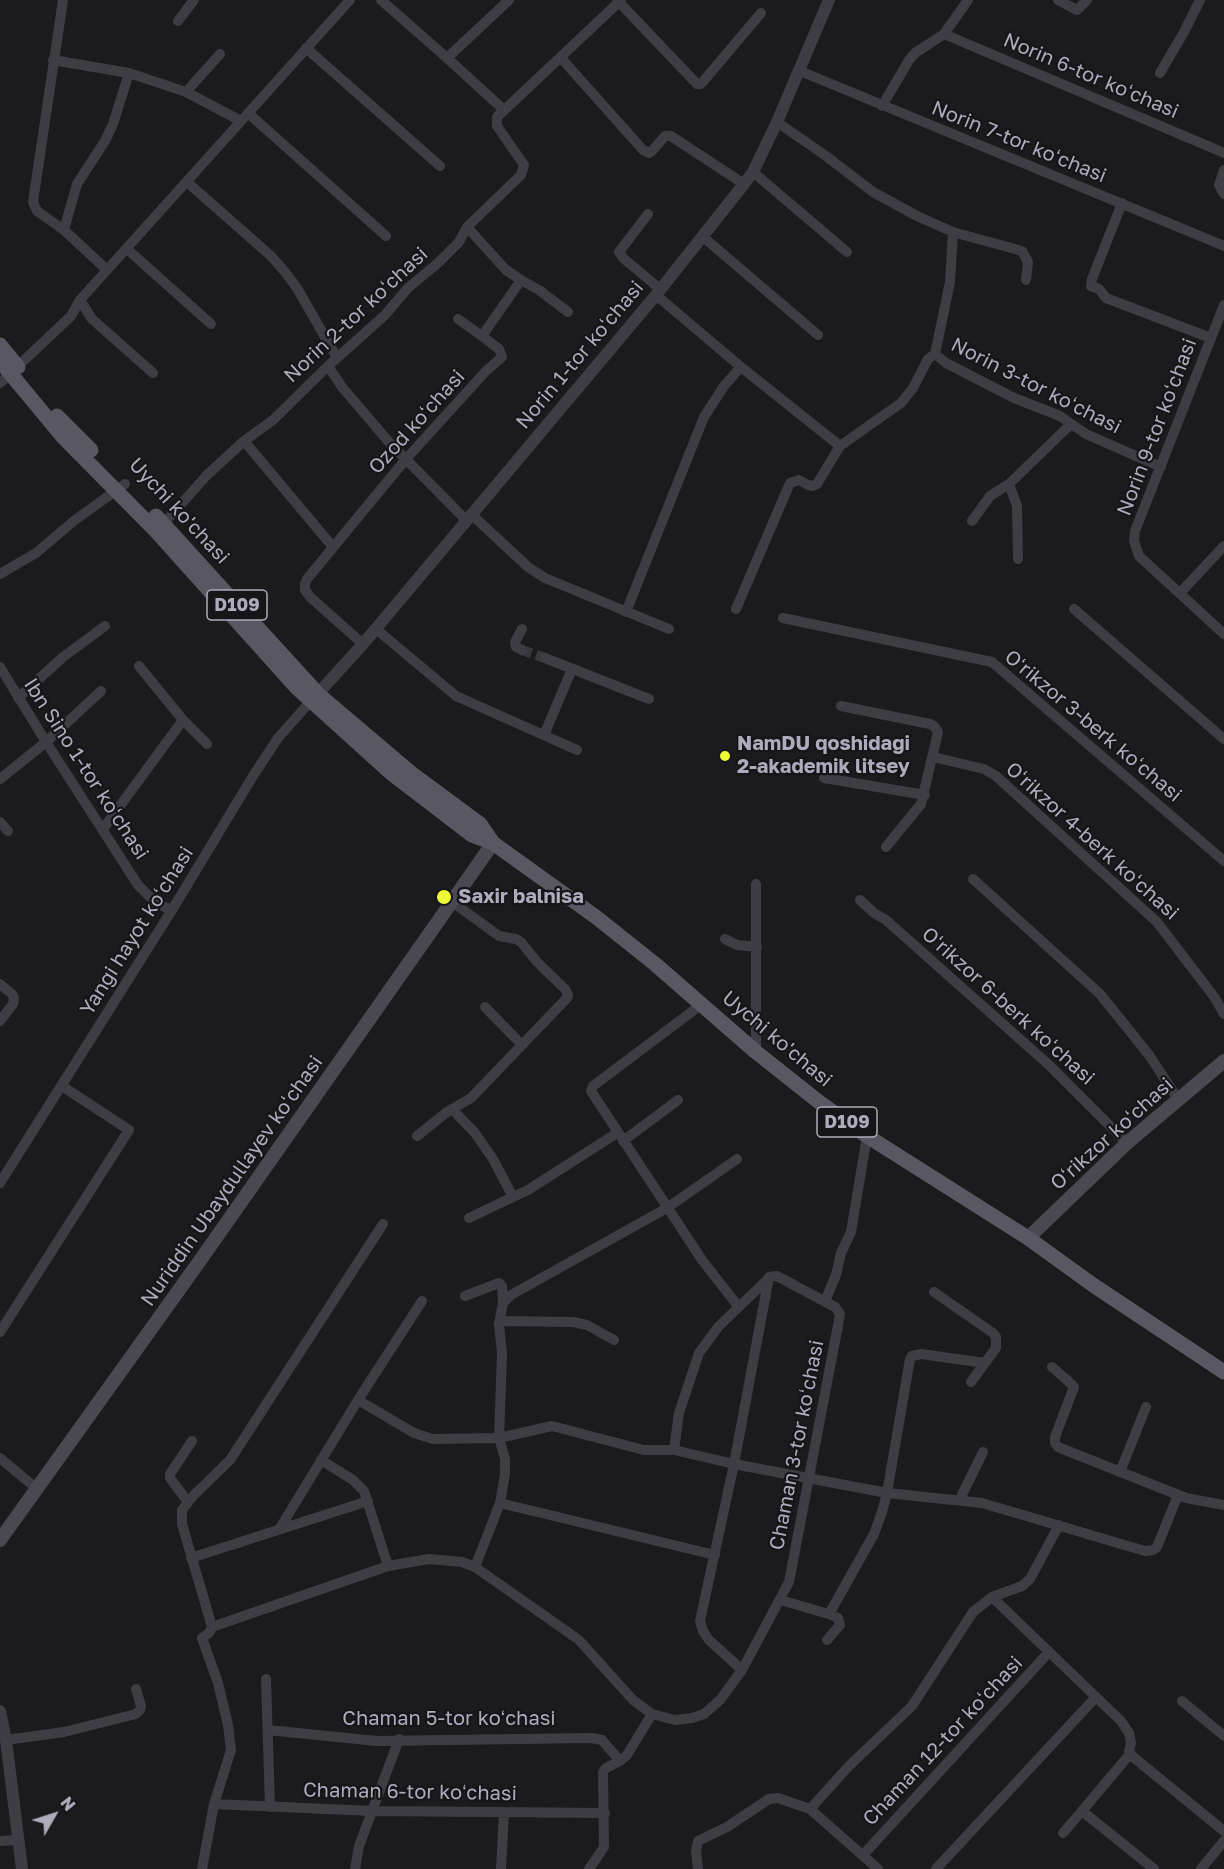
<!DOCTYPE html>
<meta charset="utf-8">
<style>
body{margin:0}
#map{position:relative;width:1224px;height:1869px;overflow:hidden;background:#1b1a1d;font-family:"Golos Text",sans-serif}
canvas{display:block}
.north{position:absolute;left:24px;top:1785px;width:60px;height:60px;-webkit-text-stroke:4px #161518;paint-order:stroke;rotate:51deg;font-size:16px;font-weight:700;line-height:24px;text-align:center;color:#aeacbc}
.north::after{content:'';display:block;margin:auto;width:21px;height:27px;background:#aeacbc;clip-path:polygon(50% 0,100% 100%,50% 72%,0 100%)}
</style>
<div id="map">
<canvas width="1224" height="1869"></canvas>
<div class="north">N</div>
</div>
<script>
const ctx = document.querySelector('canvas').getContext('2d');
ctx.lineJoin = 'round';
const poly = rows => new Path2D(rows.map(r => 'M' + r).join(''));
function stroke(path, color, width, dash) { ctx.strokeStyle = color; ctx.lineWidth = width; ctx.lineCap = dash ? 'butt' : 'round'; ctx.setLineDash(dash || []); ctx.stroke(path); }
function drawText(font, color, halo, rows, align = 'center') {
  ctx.font = font + ' "Golos Text",sans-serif'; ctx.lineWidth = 4.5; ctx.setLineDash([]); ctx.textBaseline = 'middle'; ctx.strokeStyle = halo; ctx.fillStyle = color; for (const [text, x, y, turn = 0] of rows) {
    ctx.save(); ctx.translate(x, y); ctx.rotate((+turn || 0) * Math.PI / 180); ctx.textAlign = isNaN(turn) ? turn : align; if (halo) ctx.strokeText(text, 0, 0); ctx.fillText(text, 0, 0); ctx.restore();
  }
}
stroke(poly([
 [522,650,545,658]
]), '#38373d', 10, [10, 5]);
stroke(poly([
 [63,0,33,202,37,211,64,230],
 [381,0,447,58],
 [617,0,697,84,701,84,761,13],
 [1058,0,1077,10,1087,0],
 [178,21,194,0],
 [944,34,1224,153],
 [306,48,440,166],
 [561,58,643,150,649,153,652,151,665,136,671,136,744,184],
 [53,60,129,73,186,92,241,121],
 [800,71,1224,246],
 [1160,73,1184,32,1200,0],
 [186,92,220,54],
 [882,106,909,60,915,53,944,34,968,0],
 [504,110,447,58,509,0],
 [248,113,386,236],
 [777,122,826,156,873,192,917,216,953,232,950,282,935,354,946,363,1014,398,1060,416,1086,434,1161,467],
 [1224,170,1219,185,1224,194],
 [753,172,847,252],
 [187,182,271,256,285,272,297,288,337,358],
 [1122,203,1092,279,1091,286,1099,289,1106,298,1211,338],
 [648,214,619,252,623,258,660,289],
 [953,232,1022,251,1028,262,1026,280],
 [702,236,818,335],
 [127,249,211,324],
 [107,270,64,230,77,184,105,141,113,124,129,73],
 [521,280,539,290,568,312],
 [656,295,741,367,840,446],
 [80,300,92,319,153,373],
 [1224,305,1135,531,1134,541,1139,556,1224,634],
 [458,319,482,336],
 [328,366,342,387,388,441,466,520],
 [0,383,71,316,80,300,350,0],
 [244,441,333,547],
 [471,514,528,567,545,578,669,629],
 [972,521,990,496,1009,484],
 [159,529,207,475,244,441,273,420,328,366,385,315,408,288,438,263,459,242,467,227,521,175,524,165,497,126,497,117,621,0],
 [1018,559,1017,506,1009,484,1070,425],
 [0,574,36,553,75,520,125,484],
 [1180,593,1224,546],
 [736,609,790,483,799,480,808,485,812,486,817,484,840,446,901,403,913,388,928,359,935,354],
 [1074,609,1224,739],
 [626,612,704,417,724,386,741,367],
 [783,618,992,662,1224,861],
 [376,629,456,696,577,750],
 [522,629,515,642,516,647,522,650],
 [363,644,310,597,305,590,305,584,307,579,406,459,486,371,502,357,499,349,482,336,521,280,506,270,467,227],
 [545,658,649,699],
 [0,667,46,742,138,885,156,903,172,910],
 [18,698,63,657,105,626],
 [841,706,930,724,934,726,938,732,921,804,886,847],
 [183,720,207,744],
 [544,735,572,669],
 [933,757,984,769,996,776,1157,922,1215,998,1224,1014],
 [824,778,925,795],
 [0,779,46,742,101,691],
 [0,822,8,831],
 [103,829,183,720,139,666],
 [973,879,1100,994,1149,1055,1178,1099],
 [756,884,756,1052],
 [860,900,874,913,886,920,1049,1065,1127,1143],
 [725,939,737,945,757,947],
 [0,984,12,994,14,998,13,1004,0,1021],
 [702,1004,593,1086,591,1091,702,1260,738,1306],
 [485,1007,522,1045],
 [452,1109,475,1133,493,1159,513,1197,528,1190,617,1133],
 [417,1136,447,1112,471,1098,567,998,568,995,565,989,537,962,521,942,516,939,499,936,451,901],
 [623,1141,678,1100],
 [0,1183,172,910,253,776,278,738,310,702],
 [469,1218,513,1197],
 [934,1292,993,1333,996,1337,996,1348,971,1382],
 [465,1296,499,1283,502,1286,503,1303],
 [825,1301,836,1275,841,1253,851,1232,867,1136],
 [500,1321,573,1322,587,1325,614,1340],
 [0,1332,129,1130,62,1086],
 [1052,1367,1067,1380,1074,1387,1055,1437,1055,1443,1058,1447,1186,1498,1224,1505],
 [358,1400,414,1433,433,1439,499,1438,552,1426,644,1450,674,1450,734,1464,887,1493,982,1503,1145,1551,1153,1550,1157,1547,1178,1495],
 [674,1450,679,1413,699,1353,719,1326,769,1278],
 [0,1458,37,1489],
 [321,1460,353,1480,364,1491,388,1566],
 [1120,1472,1146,1407],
 [960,1499,983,1452],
 [188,1502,170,1478,170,1474,192,1441],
 [500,1503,715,1555],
 [280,1528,358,1400,422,1301],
 [191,1558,368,1501],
 [475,1567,500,1503,505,1474,505,1459,499,1438,502,1353,499,1324,503,1303,511,1295,667,1208,737,1159],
 [992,1597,1121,1721,1129,1733,1131,1743,1129,1751,1132,1756,1224,1831],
 [780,1600,829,1614,874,1534,882,1512,887,1493,910,1359,912,1356,921,1354,985,1363],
 [212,1627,182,1524,182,1510,193,1496,230,1460,383,1224],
 [827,1640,840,1625,838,1618,829,1614],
 [266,1679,270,1807],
 [1182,1701,1224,1736],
 [268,1730,377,1741,591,1738,602,1740,620,1761],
 [6,1740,64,1732,136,1714,140,1710,141,1706,136,1689],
 [1130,1754,1082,1811,1154,1869],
 [214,1804,372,1811,605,1813],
 [810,1809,878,1869],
 [1063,1833,1082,1811],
 [0,1841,18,1840],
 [863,1855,1049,1652],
 [202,1869,214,1804,231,1750,228,1725,218,1683,202,1638,209,1633,212,1627,388,1566,429,1559,462,1562,475,1567,579,1640,633,1700,652,1714,675,1720,692,1718,704,1714,720,1700,742,1670,789,1582,839,1320,840,1314,835,1307,777,1276,769,1277,734,1464,700,1621,703,1631,709,1640,742,1670],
 [355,1869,359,1846,399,1739],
 [501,1869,504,1812],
 [589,1869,604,1847,603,1772,606,1768,620,1761,627,1755,652,1714],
 [698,1869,696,1851,698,1841,727,1827,769,1799,778,1798,810,1809,849,1766,912,1706,973,1612,992,1597,1022,1586,1030,1579,1059,1525],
 [936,1869,1096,1697],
 [1201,1869,1224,1841]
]), '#3e3d44', 10);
stroke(poly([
 [313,699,363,644,656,295,744,184,753,172,777,122,829,0],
 [0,1711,6,1740,22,1869]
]), '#3e3d44', 12);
stroke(poly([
 [1028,1238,1127,1143,1224,1061],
 [0,1540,199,1262,493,843]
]), '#4a4952', 14);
stroke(poly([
 [0,345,18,367],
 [0,361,63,437,156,531,297,688,391,773,472,835,493,843,596,917,655,964,756,1052,819,1102,867,1136,1028,1238,1093,1285,1224,1372],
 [57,416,91,450],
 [156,516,319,695,411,773,480,824,493,843]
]), '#595761', 15);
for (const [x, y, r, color] of [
 [725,756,6,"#eefb34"],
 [444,897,8,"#eefb34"]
]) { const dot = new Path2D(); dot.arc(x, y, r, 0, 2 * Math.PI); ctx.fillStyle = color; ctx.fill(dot); stroke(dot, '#161518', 2); }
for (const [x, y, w] of [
 [237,605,60],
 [847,1122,60]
]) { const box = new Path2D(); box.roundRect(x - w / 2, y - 15, w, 30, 4.5); ctx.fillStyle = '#161518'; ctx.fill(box); stroke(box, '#aeacbc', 1.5); }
drawText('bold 18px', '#aeacbc', null, [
 ["D109",237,605],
 ["D109",847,1122]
]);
drawText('20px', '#aeacbc', '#161518', [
 ["Norin 6-tor koʻchasi",1091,76,23],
 ["Norin 7-tor koʻchasi",1019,142,22],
 ["Norin 2-tor koʻchasi",356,315,-43],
 ["Norin 1-tor koʻchasi",580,355,-50],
 ["Norin 3-tor koʻchasi",1036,386,27],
 ["Ozod koʻchasi",417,422,-48],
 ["Norin 9-tor koʻchasi",1157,427,-69],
 ["Uychi ko'chasi",179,511,47],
 ["Oʻrikzor 3-berk koʻchasi",1093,726,40],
 ["Ibn Sino 1-tor koʻchasi",86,769,57],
 ["Oʻrikzor 4-berk koʻchasi",1092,841,42],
 ["Yangi hayot koʻchasi",137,931,-58],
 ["Oʻrikzor 6-berk koʻchasi",1008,1006,42],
 ["Uychi ko'chasi",777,1039,40],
 ["Oʻrikzor koʻchasi",1112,1134,-42],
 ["Nuriddin Ubaydullayev koʻchasi",232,1181,-55],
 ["Chaman 3-tor koʻchasi",797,1445,-79],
 ["Chaman 5-tor koʻchasi",449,1719],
 ["Chaman 12-tor koʻchasi",943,1741,-47],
 ["Chaman 6-tor koʻchasi",410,1792,1]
]);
drawText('bold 20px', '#aeacbc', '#161518', [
 ["NamDU qoshidagi",737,744],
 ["2-akademik litsey",737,767],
 ["Saxir balnisa",458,897]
], 'left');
</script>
